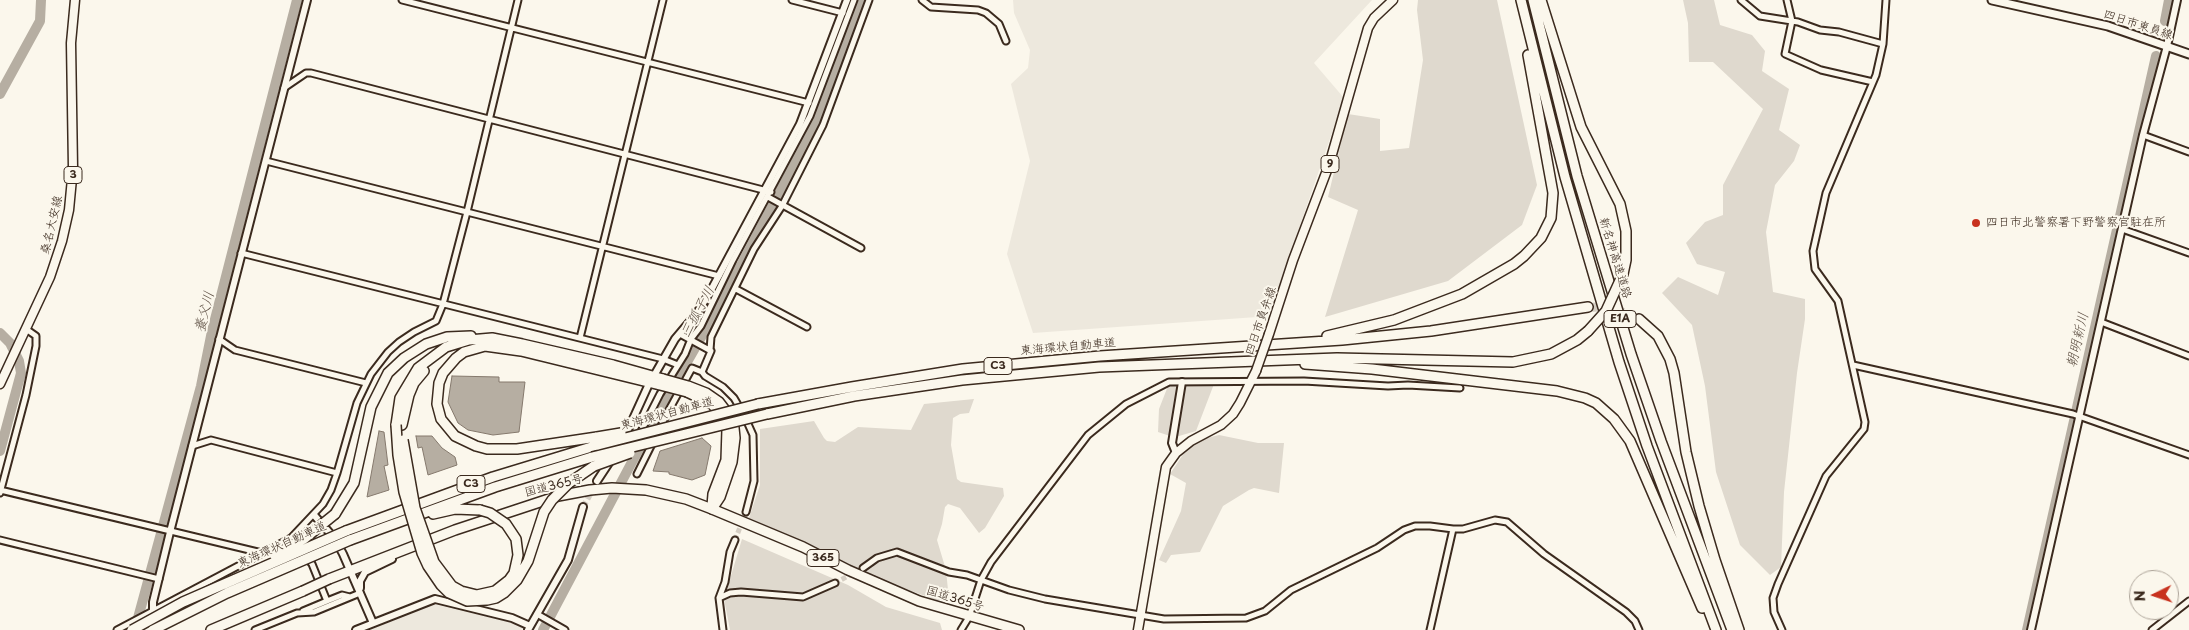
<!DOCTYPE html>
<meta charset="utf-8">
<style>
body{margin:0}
#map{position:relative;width:2189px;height:630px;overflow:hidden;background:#fbf7ec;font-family:"Playpen Sans",sans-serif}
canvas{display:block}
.north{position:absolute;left:2129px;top:570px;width:50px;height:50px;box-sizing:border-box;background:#fbf7ec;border:1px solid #aea59a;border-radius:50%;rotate:266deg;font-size:14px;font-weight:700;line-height:20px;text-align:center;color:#3b2a1e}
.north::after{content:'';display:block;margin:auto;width:18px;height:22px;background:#c8321e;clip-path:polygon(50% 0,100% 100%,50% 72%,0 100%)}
</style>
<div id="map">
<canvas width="2189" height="630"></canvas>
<div class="north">N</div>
</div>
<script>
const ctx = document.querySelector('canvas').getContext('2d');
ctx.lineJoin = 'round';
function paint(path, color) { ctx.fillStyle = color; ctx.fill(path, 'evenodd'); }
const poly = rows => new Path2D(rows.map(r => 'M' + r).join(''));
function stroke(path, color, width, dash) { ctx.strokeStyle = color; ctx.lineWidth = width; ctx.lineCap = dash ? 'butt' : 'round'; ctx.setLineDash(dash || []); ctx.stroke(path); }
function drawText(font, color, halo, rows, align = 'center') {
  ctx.font = font + ' "Playpen Sans","Klee One",sans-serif'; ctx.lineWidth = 4; ctx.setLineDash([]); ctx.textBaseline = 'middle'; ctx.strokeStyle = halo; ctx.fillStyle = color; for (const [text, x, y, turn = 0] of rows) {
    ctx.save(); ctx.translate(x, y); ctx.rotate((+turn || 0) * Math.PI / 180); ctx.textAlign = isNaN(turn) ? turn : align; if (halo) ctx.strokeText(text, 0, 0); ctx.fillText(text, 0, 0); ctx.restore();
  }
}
paint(poly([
 [1013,0,1372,0,1314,63,1344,98,1272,307,1257,317,1033,333,1007,254,1030,161,1011,84,1028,68,1030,50,1014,13],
 [433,604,510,622,523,628,521,630,369,630]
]), '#ede8dd');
paint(poly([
 [1418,0,1497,0,1537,185,1522,225,1448,281,1325,317,1358,210,1328,197,1348,114,1380,119,1380,151,1409,148,1423,60,1417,10],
 [1683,0,1714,0,1720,25,1752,35,1765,51,1762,71,1789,89,1779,130,1800,145,1794,161,1775,185,1766,232,1773,292,1805,299,1805,319,1797,373,1784,492,1781,567,1770,575,1740,545,1716,472,1705,386,1692,325,1662,293,1678,277,1718,295,1725,272,1697,264,1686,243,1705,222,1723,215,1723,185,1763,109,1713,62,1689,62,1688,23],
 [1214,384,1196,431,1179,436,1170,436,1158,432,1159,409,1168,386],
 [974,399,969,413,960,414,953,418,951,445,957,479,961,482,1003,488,1004,496,985,528,979,533,960,508,948,504,945,507,942,524,937,540,946,570,949,600,936,600,865,574,798,539,749,518,760,485,760,429,814,421,824,438,827,441,835,442,858,427,911,430,924,404],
 [1219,435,1258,443,1284,443,1279,493,1254,488,1249,490,1223,506,1200,552,1171,555,1166,563,1159,560,1181,511,1186,483,1170,474,1188,447,1199,440],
 [742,539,848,585,886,607,940,623,942,630,730,630,724,599]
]), '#dfd9ce');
const water = poly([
 [452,376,499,377,499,382,525,382,519,432,493,435,468,430,458,423,448,402,452,376],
 [379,431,384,432,388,465,384,466,389,490,367,497,379,431],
 [416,436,432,436,442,448,455,457,457,465,428,475,422,447,418,448,416,436],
 [702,438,711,446,705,475,692,480,669,474,669,472,653,471,660,451,702,438]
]);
paint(water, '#b6aea2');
stroke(water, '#85796d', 1);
stroke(poly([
 [2165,21,2169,0],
 [0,94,40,21,41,0],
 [0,333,10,343,19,361,21,373,0,451],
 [135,629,201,386,212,331,297,0],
 [543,630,659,411,727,292,814,127,862,0],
 [2027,630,2156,56]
]), '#b6aea2', 10);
stroke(poly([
 [735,540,746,512],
 [835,583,863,568]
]), '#d5cec3', 5, [5, 2.5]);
stroke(poly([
 [583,507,593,489]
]), '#d5cec3', 6, [6, 3]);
stroke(poly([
 [1588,307,1613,308,1639,319]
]), '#d5cec3', 9, [9, 4.5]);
const minor = poly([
 [402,0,809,103],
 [792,0,843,13],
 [922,0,931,7,978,10,986,13,999,24,1006,41],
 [1741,0,1760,16,1798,22,1820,30,1839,32,1883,44],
 [1787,0,1792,21,1785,54,1821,70,1873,82],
 [284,88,306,73,311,73,771,192],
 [2143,135,2189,152],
 [266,161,719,276],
 [768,197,861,248],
 [2122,229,2189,253],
 [241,253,663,359,678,365],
 [736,289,807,327],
 [2101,322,2189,356],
 [680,334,711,351,702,372,705,376,723,387,734,398,744,415,753,435,754,481,746,512],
 [580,338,663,0],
 [219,339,235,350,366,383],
 [710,350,711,337,754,249,782,206,823,125,869,0],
 [1853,365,2073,414,2189,455],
 [192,446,211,440,337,473],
 [633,447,660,394,685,354,691,339,701,326,733,260,810,116,854,0],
 [637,474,669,410,692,368,702,372],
 [0,490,262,553],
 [0,493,26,395,36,346,36,336,26,329],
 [0,540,159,579],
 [863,568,877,558,897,552,949,572,967,575,1009,590,1045,599,1164,619,1246,618,1265,611,1291,590,1377,548,1404,530,1415,526,1430,526,1453,529,1463,529,1495,520,1507,522,1544,554,1626,612,1635,621,1639,630],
 [719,598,730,593,741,592,803,597,835,583],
 [327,601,342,595,350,597],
 [303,611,327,601,312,564,307,558],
 [537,614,565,630],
 [117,630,291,538,323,504,331,490,337,473,357,403,371,374,388,352,399,342,414,332,436,321,443,304,467,212,518,0],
 [255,630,297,613,314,612,360,593],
 [723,630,719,598,725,582,730,552,735,540],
 [961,630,969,617,981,580,991,562,1088,435,1126,404,1169,382,1304,381,1388,386,1408,385,1460,388],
 [1430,630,1453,529],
 [1782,630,1774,612,1773,598,1778,584,1826,476,1864,429,1865,422,1838,301,1815,269,1813,251,1826,193,1876,75,1883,44,1886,0],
 [2152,630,2189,601]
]);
const tertiary = poly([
 [655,374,675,339,697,313,709,294,800,124,847,0],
 [1176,453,1172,443,1182,382],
 [597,481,622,443,648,386],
 [314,515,335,539,343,554,373,623],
 [360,588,360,581,365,572,392,559],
 [153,622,153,602,170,532,307,0],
 [356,630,435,599,512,618,530,626],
 [528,630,568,560,583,507],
 [2031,630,2143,135,2167,46,2177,0]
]);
const secondary = poly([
 [1992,0,2108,26,2189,54]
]);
const primary = poly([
 [1269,334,1293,260,1329,165,1368,28,1374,18,1393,0],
 [0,384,50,277,62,241,69,210,73,168,71,43,75,0],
 [1138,630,1166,467,1176,453,1191,441,1221,425,1233,414,1240,403,1256,371]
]);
const trunk = poly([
 [329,579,455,530,558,496,590,490,612,488,646,490,686,499,712,509,803,547,848,570,919,601,1019,630],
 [211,630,303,591]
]);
const motorway = poly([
 [1521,0,1565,177,1619,362,1647,446,1716,630],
 [1533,0,1577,176,1631,354,1661,441,1732,630],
 [1541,0,1581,127,1620,204,1626,231,1626,260,1623,274],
 [1639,319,1658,336,1670,359,1674,373,1686,452,1699,506,1715,560,1739,630],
 [1327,336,1394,320,1462,294,1514,264,1524,256,1541,238,1551,218,1553,193,1528,55],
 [1305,364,1372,369,1557,391,1585,398,1596,403,1614,419,1630,441,1702,608],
 [688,386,706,393,719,402,729,415,734,428,735,438,732,462,720,497,712,509],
 [687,392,712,404,722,416,727,429,726,460,713,494,712,506],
 [758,404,852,387,963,369,1100,356,1342,340,1431,331,1588,307],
 [767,414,854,396,962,380,1099,367,1337,358,1513,362,1551,354,1577,340,1588,331],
 [396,425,400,398,418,368,446,347,469,340,492,338,522,344,613,365,663,379],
 [402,425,409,395,414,383,424,371],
 [597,437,517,449,487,449,476,446,455,436,441,419,437,404,439,383,443,373,456,358,464,352,485,346,521,351,660,385],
 [569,483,594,466],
 [335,514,354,483,371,407,388,373,404,358,426,344,447,337,471,336],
 [433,514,455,509,480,510],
 [346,531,493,477,598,445],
 [350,540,495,487,592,457]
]);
stroke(minor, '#3b2a1e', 9);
stroke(tertiary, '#3b2a1e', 10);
stroke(secondary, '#3b2a1e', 11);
stroke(primary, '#3b2a1e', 11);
stroke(trunk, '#3b2a1e', 12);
stroke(motorway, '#3b2a1e', 12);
stroke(minor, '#fbf7ec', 5);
stroke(tertiary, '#fbf7ec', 6);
stroke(secondary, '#fbf7ec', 7);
stroke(primary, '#fbf7ec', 8);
stroke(trunk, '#fbf7ec', 9);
stroke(motorway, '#fbf7ec', 9);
const primaryBridge = poly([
 [1256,371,1269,334]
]);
const trunkBridge = poly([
 [303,591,329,579]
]);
const motorwayBridge = poly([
 [1588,331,1606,311,1623,274],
 [663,379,688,386],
 [660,385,687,392],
 [396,425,398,455,404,492,422,553,428,566,441,585,449,593,467,601,487,600,496,598,504,593,517,580,528,561,544,512,552,500,569,483],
 [597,437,621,433],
 [403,440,415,508,434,562,452,586,461,591,477,595,495,591,509,580,514,573,518,555,516,539,506,524,490,513,480,510],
 [598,445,758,404],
 [592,457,767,414],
 [594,466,630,453],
 [274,555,304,539,335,514],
 [132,630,183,602,346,531],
 [153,630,227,593,350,540]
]);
stroke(primaryBridge, '#3b2a1e', 11, []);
stroke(trunkBridge, '#3b2a1e', 12, []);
stroke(motorwayBridge, '#3b2a1e', 12, []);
stroke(primaryBridge, '#fbf7ec', 8);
stroke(trunkBridge, '#fbf7ec', 9);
stroke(motorwayBridge, '#fbf7ec', 9);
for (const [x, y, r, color] of [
 [1976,223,5,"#c8321e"]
]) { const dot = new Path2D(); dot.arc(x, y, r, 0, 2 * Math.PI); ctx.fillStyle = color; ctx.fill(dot); stroke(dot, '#fbf7ec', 2); }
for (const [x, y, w] of [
 [1330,164,18],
 [73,175,18],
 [1620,319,32],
 [998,366,28],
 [471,484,28],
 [823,558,32]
]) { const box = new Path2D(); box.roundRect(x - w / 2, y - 8.5, w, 17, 4); ctx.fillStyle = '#fbf7ec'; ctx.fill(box); stroke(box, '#3b2a1e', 1); }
drawText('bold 11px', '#3b2a1e', null, [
 ["9",1330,164],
 ["3",73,175],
 ["E1A",1620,319],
 ["C3",998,366],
 ["C3",471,484],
 ["365",823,558]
]);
drawText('12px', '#3b2a1e', '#fbf7ec', [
 ["四日市東員線",2138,25,18],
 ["桑名大安線",52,225,-77],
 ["新名神高速道路",1615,258,73],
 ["四日市員弁線",1261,321,-71],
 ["東海環状自動車道",1068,347,-5],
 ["東海環状自動車道",667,414,-15],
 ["国道365号",554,486,-14],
 ["東海環状自動車道",282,545,-24],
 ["国道365号",955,599,17]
]);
drawText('12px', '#3b2a1e', '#fbf7ec', [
 ["四日市北警察署下野警察官駐在所",1986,223]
], 'left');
drawText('italic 14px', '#605246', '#fbf7ec', [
 ["養父川",205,312,-76],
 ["三孤子川",698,312,-62],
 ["朝明新川",2078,340,-77]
]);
</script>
